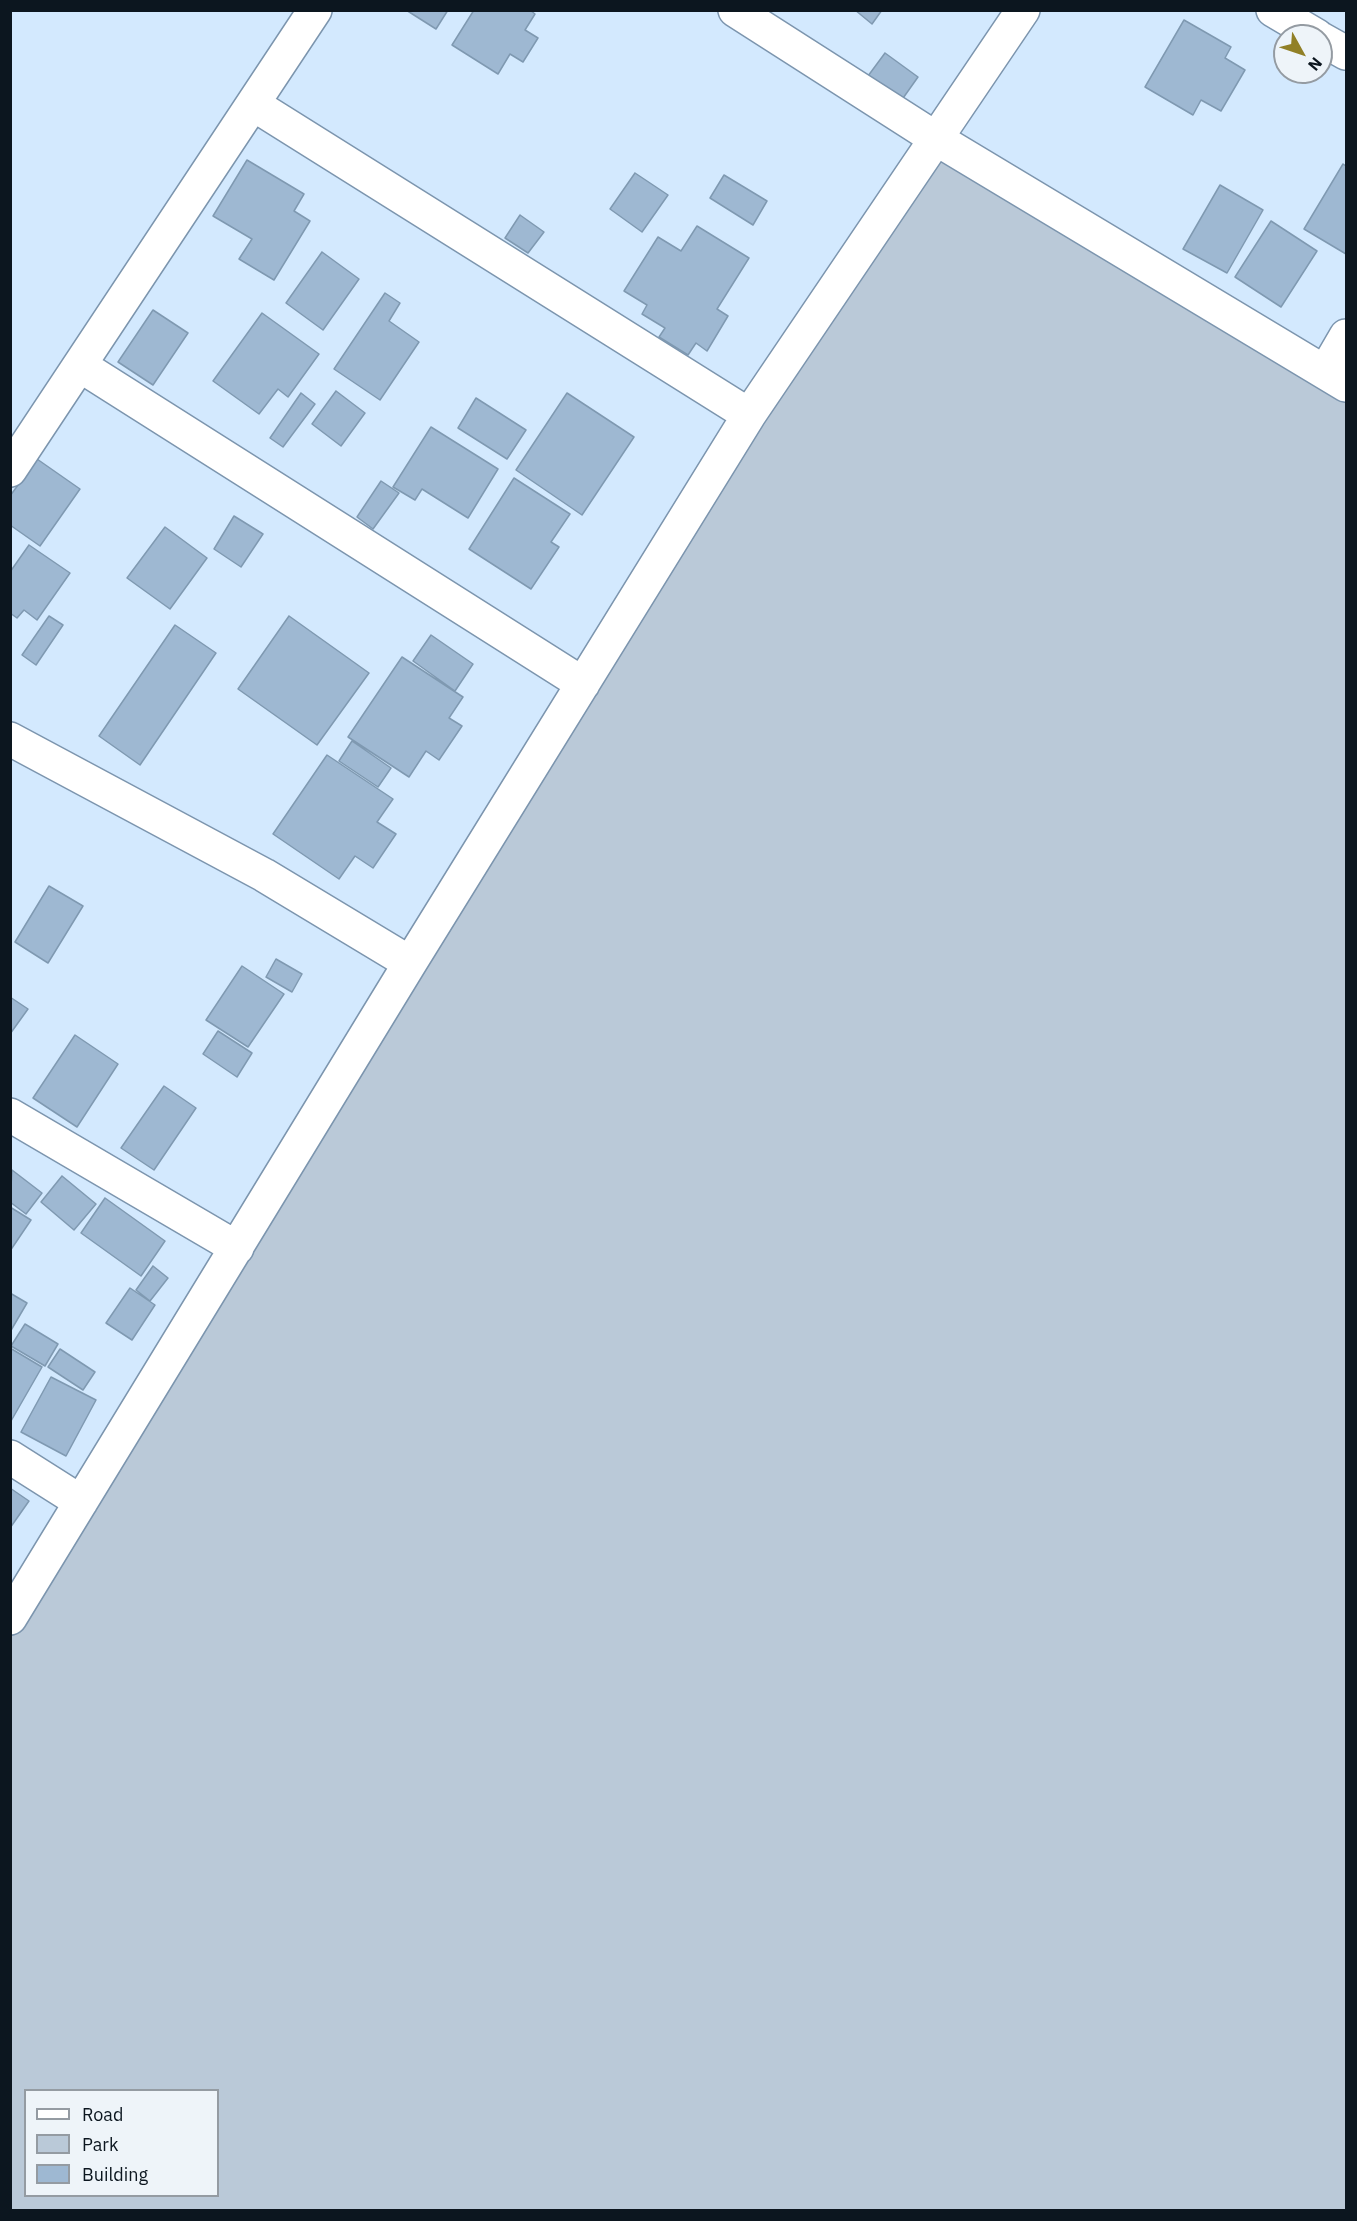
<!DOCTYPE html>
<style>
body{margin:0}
#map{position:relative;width:1357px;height:2221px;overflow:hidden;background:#d3e9fe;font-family:"IBM Plex Sans",sans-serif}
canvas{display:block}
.frame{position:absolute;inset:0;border:12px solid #0c161f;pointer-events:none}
.legend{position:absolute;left:24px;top:2089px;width:195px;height:108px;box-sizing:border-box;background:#eef4f9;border:2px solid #949ba2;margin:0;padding:8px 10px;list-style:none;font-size:18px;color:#0c161f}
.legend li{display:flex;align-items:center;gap:12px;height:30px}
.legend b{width:30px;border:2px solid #949ba2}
.north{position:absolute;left:1273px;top:24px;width:60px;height:60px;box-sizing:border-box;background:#eef4f9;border:2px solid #949ba2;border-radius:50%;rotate:130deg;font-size:16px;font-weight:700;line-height:24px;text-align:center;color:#0c161f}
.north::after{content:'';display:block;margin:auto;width:21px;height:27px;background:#918027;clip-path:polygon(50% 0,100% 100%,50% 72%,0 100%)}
</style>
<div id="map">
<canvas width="1357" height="2221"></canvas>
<div class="frame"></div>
<ul class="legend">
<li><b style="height:8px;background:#fff"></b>Road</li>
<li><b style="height:16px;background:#bac9d8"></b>Park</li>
<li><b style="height:16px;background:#9eb8d2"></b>Building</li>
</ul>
<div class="north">N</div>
</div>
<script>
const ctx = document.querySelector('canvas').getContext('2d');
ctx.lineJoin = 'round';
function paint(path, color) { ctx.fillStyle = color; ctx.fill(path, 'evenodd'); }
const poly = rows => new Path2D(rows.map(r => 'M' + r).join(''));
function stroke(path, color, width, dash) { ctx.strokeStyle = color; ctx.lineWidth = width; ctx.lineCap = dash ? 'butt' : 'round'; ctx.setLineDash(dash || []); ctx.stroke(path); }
paint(poly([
 [935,138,1346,400,1346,2210,11,2210,10,1639],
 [26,2090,218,2090,218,2196,26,2196]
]), '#bac9d8');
const building = poly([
 [406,10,448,10,436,29,406,10],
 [474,10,530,10,535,14,525,30,538,38,523,62,510,54,498,74,452,45,474,10],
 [855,10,882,10,872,24,855,10],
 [1184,20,1231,47,1225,58,1245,70,1221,111,1201,100,1193,115,1145,87,1184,20],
 [885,53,918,77,901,101,868,76,885,53],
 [247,160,304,194,294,211,310,221,274,280,239,259,252,239,213,216,247,160],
 [1343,164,1346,166,1346,254,1304,229,1343,164],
 [635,173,668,195,642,232,610,209,635,173],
 [724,175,767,201,753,225,710,198,724,175],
 [1220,185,1263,210,1227,273,1183,249,1220,185],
 [520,215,544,232,528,253,505,238,520,215],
 [1271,221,1317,251,1281,307,1235,277,1271,221],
 [697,226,749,258,717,309,728,316,707,351,696,343,688,355,659,337,665,328,642,314,647,305,624,291,658,237,681,251,697,226],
 [322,252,359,279,323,330,286,303,322,252],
 [385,293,400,303,389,321,419,342,380,400,334,369,385,293],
 [153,310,188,333,153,385,118,362,153,310],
 [262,313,319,354,288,397,278,389,259,414,213,381,262,313],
 [336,391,365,413,341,446,312,424,336,391],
 [301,393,315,404,283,447,270,438,301,393],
 [567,393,634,437,582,515,516,470,567,393],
 [476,398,526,430,507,459,458,428,476,398],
 [431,427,498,469,468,518,422,489,415,500,393,487,431,427],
 [37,459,80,489,40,546,10,525,10,496,37,459],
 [514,478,570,514,551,542,559,547,531,589,469,549,514,478],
 [381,481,399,493,373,529,357,517,381,481],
 [234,516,263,534,241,567,214,549,234,516],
 [165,527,207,558,170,609,127,578,165,527],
 [29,545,70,573,37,620,24,610,17,618,10,613,10,572,29,545],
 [49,616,63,625,36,665,22,655,49,616],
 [289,616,369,673,317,745,238,689,289,616],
 [175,625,216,653,140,765,99,736,175,625],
 [431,635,473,664,455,691,413,661,431,635],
 [402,657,463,697,449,718,462,726,439,760,426,751,409,777,348,737,402,657],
 [352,741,391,768,378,787,339,761,352,741],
 [327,755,393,799,377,822,396,834,373,868,355,856,339,879,273,834,327,755],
 [49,886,83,906,48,963,15,942,49,886],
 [276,959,302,974,292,992,266,977,276,959],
 [242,966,284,994,248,1047,206,1020,242,966],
 [10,997,28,1009,10,1034,10,997],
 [218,1031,252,1053,237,1077,203,1054,218,1031],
 [75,1035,118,1064,77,1127,33,1098,75,1035],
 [164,1086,196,1108,154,1170,121,1148,164,1086],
 [12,1170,42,1193,26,1214,10,1202,12,1170],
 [62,1176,96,1204,74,1230,41,1202,62,1176],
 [105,1198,165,1241,141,1276,81,1233,105,1198],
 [10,1207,31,1220,10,1251,10,1207],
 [153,1266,168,1278,150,1301,136,1290,153,1266],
 [130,1288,155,1305,132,1340,106,1323,130,1288],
 [10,1293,27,1303,10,1332,10,1293],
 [25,1324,58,1344,45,1366,11,1346,25,1324],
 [10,1348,42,1367,11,1421,10,1421,10,1348],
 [60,1349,95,1372,83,1390,48,1367,60,1349],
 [51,1377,96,1400,66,1456,21,1432,51,1377],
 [10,1488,29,1501,10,1528,10,1488]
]);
paint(building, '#9eb8d2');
stroke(building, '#7f99b1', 1.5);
const minor = poly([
 [735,10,935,138,1346,385],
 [1273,10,1317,36],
 [1321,39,1346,53],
 [253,104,749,415],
 [81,366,583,684],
 [1325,372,1346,336],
 [10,470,315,10],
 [10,739,264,875,410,963],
 [10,1115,237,1248],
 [10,1457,81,1502],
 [10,1618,410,963,749,415,1023,10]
]);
stroke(minor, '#7c95ae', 36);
stroke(minor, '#fff', 33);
</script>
